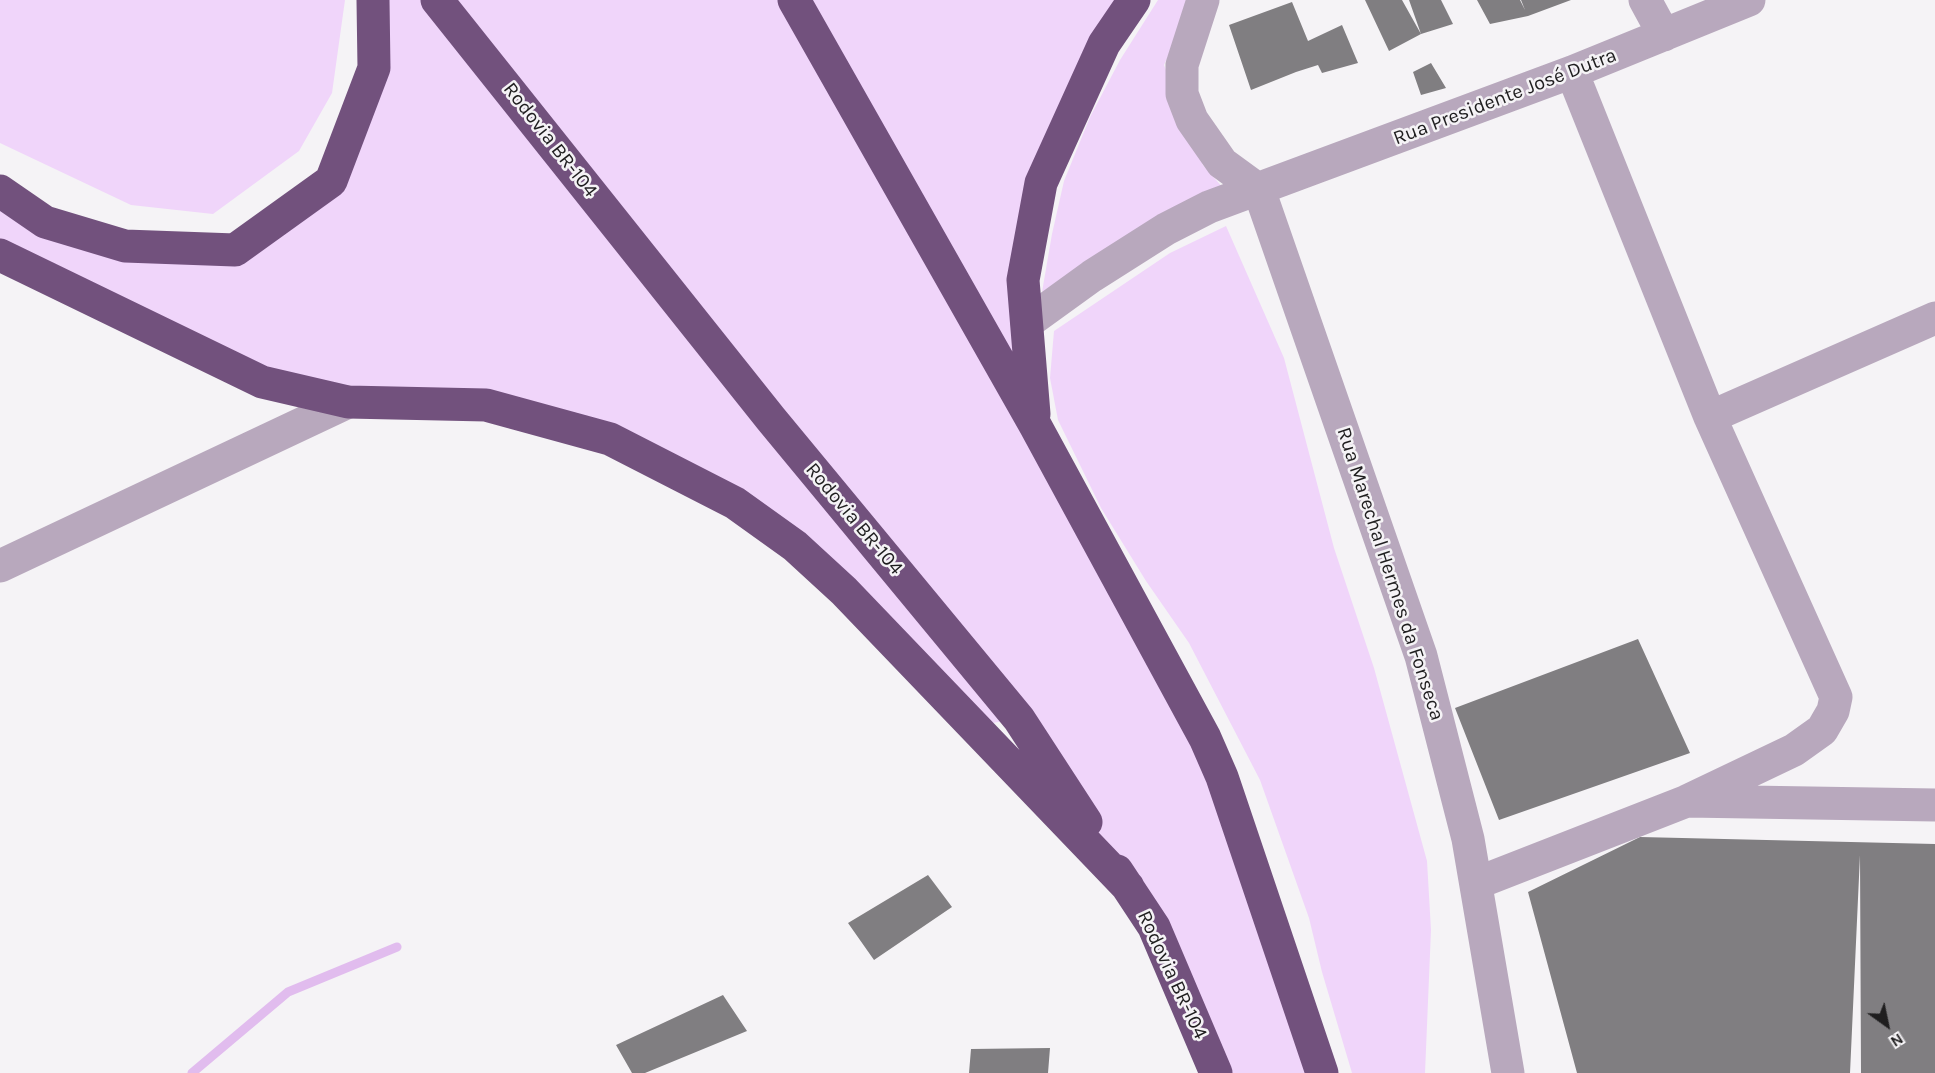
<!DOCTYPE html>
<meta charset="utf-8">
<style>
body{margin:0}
#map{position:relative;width:1935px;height:1073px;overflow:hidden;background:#f5f3f6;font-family:Karla,sans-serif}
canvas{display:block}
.north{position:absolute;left:1857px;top:995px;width:60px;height:60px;-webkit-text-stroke:4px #f5f3f6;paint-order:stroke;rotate:147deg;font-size:16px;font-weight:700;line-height:24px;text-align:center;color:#1f1e1f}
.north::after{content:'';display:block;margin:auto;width:21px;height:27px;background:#1f1e1f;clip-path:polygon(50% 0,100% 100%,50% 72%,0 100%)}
</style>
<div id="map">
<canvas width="1935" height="1073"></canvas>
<div class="north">N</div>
</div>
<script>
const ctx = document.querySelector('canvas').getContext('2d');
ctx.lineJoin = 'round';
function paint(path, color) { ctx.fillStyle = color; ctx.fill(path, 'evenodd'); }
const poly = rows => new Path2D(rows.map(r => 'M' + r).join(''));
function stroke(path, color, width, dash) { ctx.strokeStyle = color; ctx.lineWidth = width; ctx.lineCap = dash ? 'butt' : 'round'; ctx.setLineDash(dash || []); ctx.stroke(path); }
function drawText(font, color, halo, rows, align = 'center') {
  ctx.font = font + ' Karla,sans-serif'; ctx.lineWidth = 5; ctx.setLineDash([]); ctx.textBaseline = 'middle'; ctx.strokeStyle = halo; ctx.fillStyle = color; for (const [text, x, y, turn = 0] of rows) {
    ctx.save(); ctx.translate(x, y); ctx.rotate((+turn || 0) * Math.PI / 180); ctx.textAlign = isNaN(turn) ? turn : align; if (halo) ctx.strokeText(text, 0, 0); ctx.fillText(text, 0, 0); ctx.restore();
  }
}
paint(poly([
 [0,0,345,0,332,93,299,151,213,214,131,205,0,143],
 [373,0,1134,0,1041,183,1035,421,1222,777,1333,1073,1214,1073,1194,1019,1011,720,973,726,844,591,610,439,348,402,0,255,0,191,45,222,235,250,331,181],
 [1158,0,1193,0,1164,65,1203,165,1224,189,1170,209,1042,292,1052,234,1064,181,1090,117,1120,60],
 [1226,226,1284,358,1334,548,1374,668,1427,861,1431,930,1425,1073,1352,1073,1322,972,1309,918,1260,780,1189,643,1146,581,1101,508,1058,420,1050,378,1054,331,1170,253]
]), '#f0d5fa');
stroke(poly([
 [192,1073,288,992,397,947]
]), '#e1bcee', 9);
paint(poly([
 [1365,0,1402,0,1421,34,1389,51],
 [1409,0,1441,0,1453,24,1421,34],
 [1477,0,1520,0,1525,10,1521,0,1571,0,1528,16,1490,24],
 [1292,2,1308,41,1342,25,1358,63,1322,73,1318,65,1296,72,1251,90,1229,25],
 [1431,63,1446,88,1421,95,1413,72],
 [1638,639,1690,753,1499,820,1455,708],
 [1640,837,1935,844,1935,1073,1861,1073,1860,855,1850,1073,1577,1073,1528,892],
 [928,875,952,907,874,960,848,923],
 [723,995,747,1031,645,1073,632,1073,616,1045],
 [1050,1048,1048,1073,969,1073,971,1049]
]), '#807e81');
stroke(poly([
 [1203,0,1182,65,1182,94,1192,120,1222,163,1259,190],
 [1645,0,1664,35],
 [1572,72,1710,417,1836,697,1833,711,1822,730,1794,750,1687,801],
 [1259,190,1421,656,1468,839,1508,1073],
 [1027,323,1092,276,1166,229,1209,207,1572,72,1749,0],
 [1710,417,1935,318],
 [0,566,348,402],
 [1477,883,1687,801,1935,805]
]), '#b8a8bd', 33);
stroke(poly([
 [437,0,771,419,1019,719,1086,822],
 [794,0,1035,425,1205,738,1222,777,1322,1073],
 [0,191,45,222,125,246,235,250,331,181,374,68,373,0],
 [0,255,262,382,348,402,486,405,610,439,735,503,795,546,844,591,1128,887],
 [1034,414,1023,280,1041,183,1104,44,1134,0],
 [1117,871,1154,927,1216,1073]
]), '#72517d', 33);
drawText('20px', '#1f1e1f', '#f5f3f6', [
 ["Rua Presidente José Dutra",1505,97,-21],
 ["Rodovia BR-104",550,140,52],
 ["Rodovia BR-104",854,519,50],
 ["Rua Marechal Hermes da Fonseca",1390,574,72],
 ["Rodovia BR-104",1172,975,65]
]);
</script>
